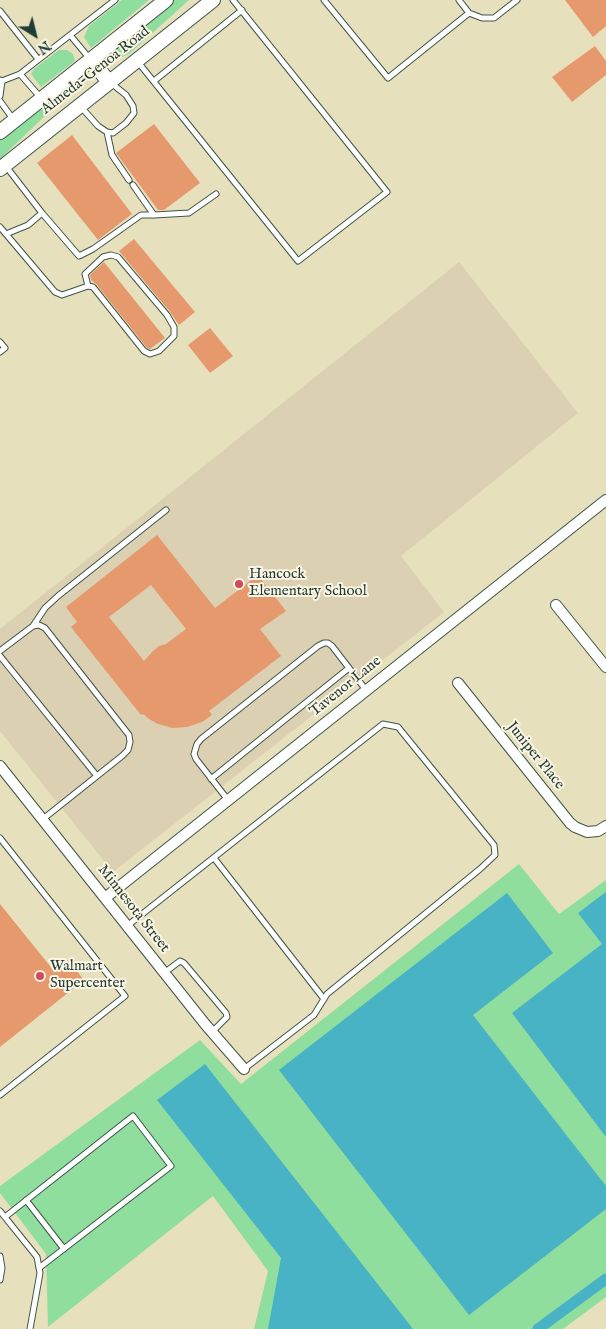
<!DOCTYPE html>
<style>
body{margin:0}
#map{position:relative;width:606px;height:1329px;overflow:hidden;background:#e7e0bd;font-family:"IM FELL English",serif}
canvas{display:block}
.north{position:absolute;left:10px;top:10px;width:50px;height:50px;-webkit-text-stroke:4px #fcf5e5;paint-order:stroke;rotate:144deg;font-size:14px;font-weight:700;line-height:20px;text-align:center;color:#1f3d34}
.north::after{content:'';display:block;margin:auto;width:18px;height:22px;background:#1f3d34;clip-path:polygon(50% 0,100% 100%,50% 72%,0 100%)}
</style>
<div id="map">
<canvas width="606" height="1329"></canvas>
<div class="north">N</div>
</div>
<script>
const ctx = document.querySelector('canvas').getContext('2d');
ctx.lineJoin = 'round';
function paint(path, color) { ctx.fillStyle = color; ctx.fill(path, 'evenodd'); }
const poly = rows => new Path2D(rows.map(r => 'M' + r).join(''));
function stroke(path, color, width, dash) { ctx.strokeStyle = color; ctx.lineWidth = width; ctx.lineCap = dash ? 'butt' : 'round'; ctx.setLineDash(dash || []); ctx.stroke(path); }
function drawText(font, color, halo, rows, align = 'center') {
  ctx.font = font + ' "IM FELL English",serif'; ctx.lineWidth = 4; ctx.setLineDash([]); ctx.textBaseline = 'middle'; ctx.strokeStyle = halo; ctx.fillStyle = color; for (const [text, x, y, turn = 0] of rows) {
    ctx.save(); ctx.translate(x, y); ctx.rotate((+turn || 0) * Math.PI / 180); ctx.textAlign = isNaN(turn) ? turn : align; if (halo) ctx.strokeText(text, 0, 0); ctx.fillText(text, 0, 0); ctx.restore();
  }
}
paint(poly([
 [459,262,578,413,401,556,444,612,113,872,0,731,0,629]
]), '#dbd1b2');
paint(poly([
 [122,0,149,0,91,48,84,37,89,26],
 [173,0,189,0,129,54,110,62,109,60,113,50],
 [59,50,67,50,73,54,75,61,41,87,31,74,34,69],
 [78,79,84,79,71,94,50,111,0,159,0,139],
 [519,864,559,914,606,880,606,1297,563,1329,254,1329,268,1271,213,1196,48,1327,46,1254,0,1193,0,1186,200,1040,241,1084]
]), '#90de9d');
paint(poly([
 [606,892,606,1137,512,1013,602,944,578,913],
 [507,893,553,953,473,1015,606,1186,606,1209,469,1315,279,1070],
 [205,1064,413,1329,268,1329,281,1258,157,1100]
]), '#48b3c5');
stroke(poly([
 [538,1329,606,1279]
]), '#48b3c5', 11);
paint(poly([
 [565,0,606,0,606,26,593,37],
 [595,46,606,61,606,75,572,102,552,77],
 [154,124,200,183,164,210,158,210,116,153],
 [72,135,132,214,98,240,37,163],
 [134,239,195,312,179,325,170,312,119,251],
 [104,262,165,338,150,349,147,348,96,284,91,280,90,275],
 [210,328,233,356,210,373,188,345],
 [157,535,215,608,258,575,286,611,260,629,281,656,209,711,212,715,202,722,187,727,172,728,158,724,149,719,143,714,141,715,71,627,77,622,66,607],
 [151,585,186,629,166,644,159,646,153,651,144,661,109,617],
 [0,904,54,971,68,960,84,980,0,1047]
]), '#e5996d');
const lane = poly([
 [324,0,388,78,469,13,459,0],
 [0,11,38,59],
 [469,13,482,18,494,18,517,0],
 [70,35,90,59],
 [138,62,298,261,387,192,233,0],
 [20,74,41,98],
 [0,80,2,81,20,74,115,0],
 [154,81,242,10],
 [0,96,2,81],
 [0,101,13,119],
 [81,107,98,126,107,132,113,133,126,123,134,113,133,106,126,95,111,83],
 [107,132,112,155,129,180],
 [5,165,42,213,28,225,6,234],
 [133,185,154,215],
 [42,213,79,256,93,249,141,215,154,215,189,213,216,194],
 [0,227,55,292,62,295,88,286,93,287,144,351,150,354,159,351,174,336,174,327,167,315,118,257,111,255,103,257,85,274,88,286],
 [0,342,5,348,0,352],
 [33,626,45,608,58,596,166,510],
 [0,651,33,626,39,625,45,628,129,735,130,742,128,750,122,756,43,819],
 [0,656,97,776],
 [211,779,349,668],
 [228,800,196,759,194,754,197,744,201,739,318,646,324,643,328,643,332,646,366,690],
 [0,838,125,996,0,1095],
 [214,858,324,999],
 [127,926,383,724,398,727,494,845,495,855,480,869,327,994,314,1015,244,1069],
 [164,973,180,961,184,963,226,1013,227,1017,212,1032],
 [26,1200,64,1249],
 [0,1211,37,1257,40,1273,30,1329],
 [5,1217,133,1116,171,1166,39,1268],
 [0,1256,2,1268,0,1280]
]);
const street = poly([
 [556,605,606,667],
 [458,683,570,823,575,827,587,832,598,831,606,826],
 [0,766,205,1024,244,1069],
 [105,898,606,500]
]);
const secondary = poly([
 [91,60,109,82],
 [0,132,166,0],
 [0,169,213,0]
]);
stroke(lane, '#3d5549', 7);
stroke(street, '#3d5549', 12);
stroke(secondary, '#3d5549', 16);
stroke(lane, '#fff', 5);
stroke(street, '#fff', 10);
stroke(secondary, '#fff', 14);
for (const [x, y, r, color] of [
 [239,584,5,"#d1495b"],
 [40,976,5,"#d1495b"]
]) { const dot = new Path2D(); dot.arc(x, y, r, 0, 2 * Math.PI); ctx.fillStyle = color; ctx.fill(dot); stroke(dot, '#fcf5e5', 2); }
drawText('15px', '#1f3d34', '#fcf5e5', [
 ["Almeda-Genoa Road",96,71,-38],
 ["Tavenor Lane",346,687,-39],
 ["Juniper Place",535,756,51],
 ["Minnesota Street",133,909,52]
]);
drawText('15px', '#1f3d34', '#fcf5e5', [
 ["Hancock",249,575],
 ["Elementary School",249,592],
 ["Walmart",50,967],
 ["Supercenter",50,984]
], 'left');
</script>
